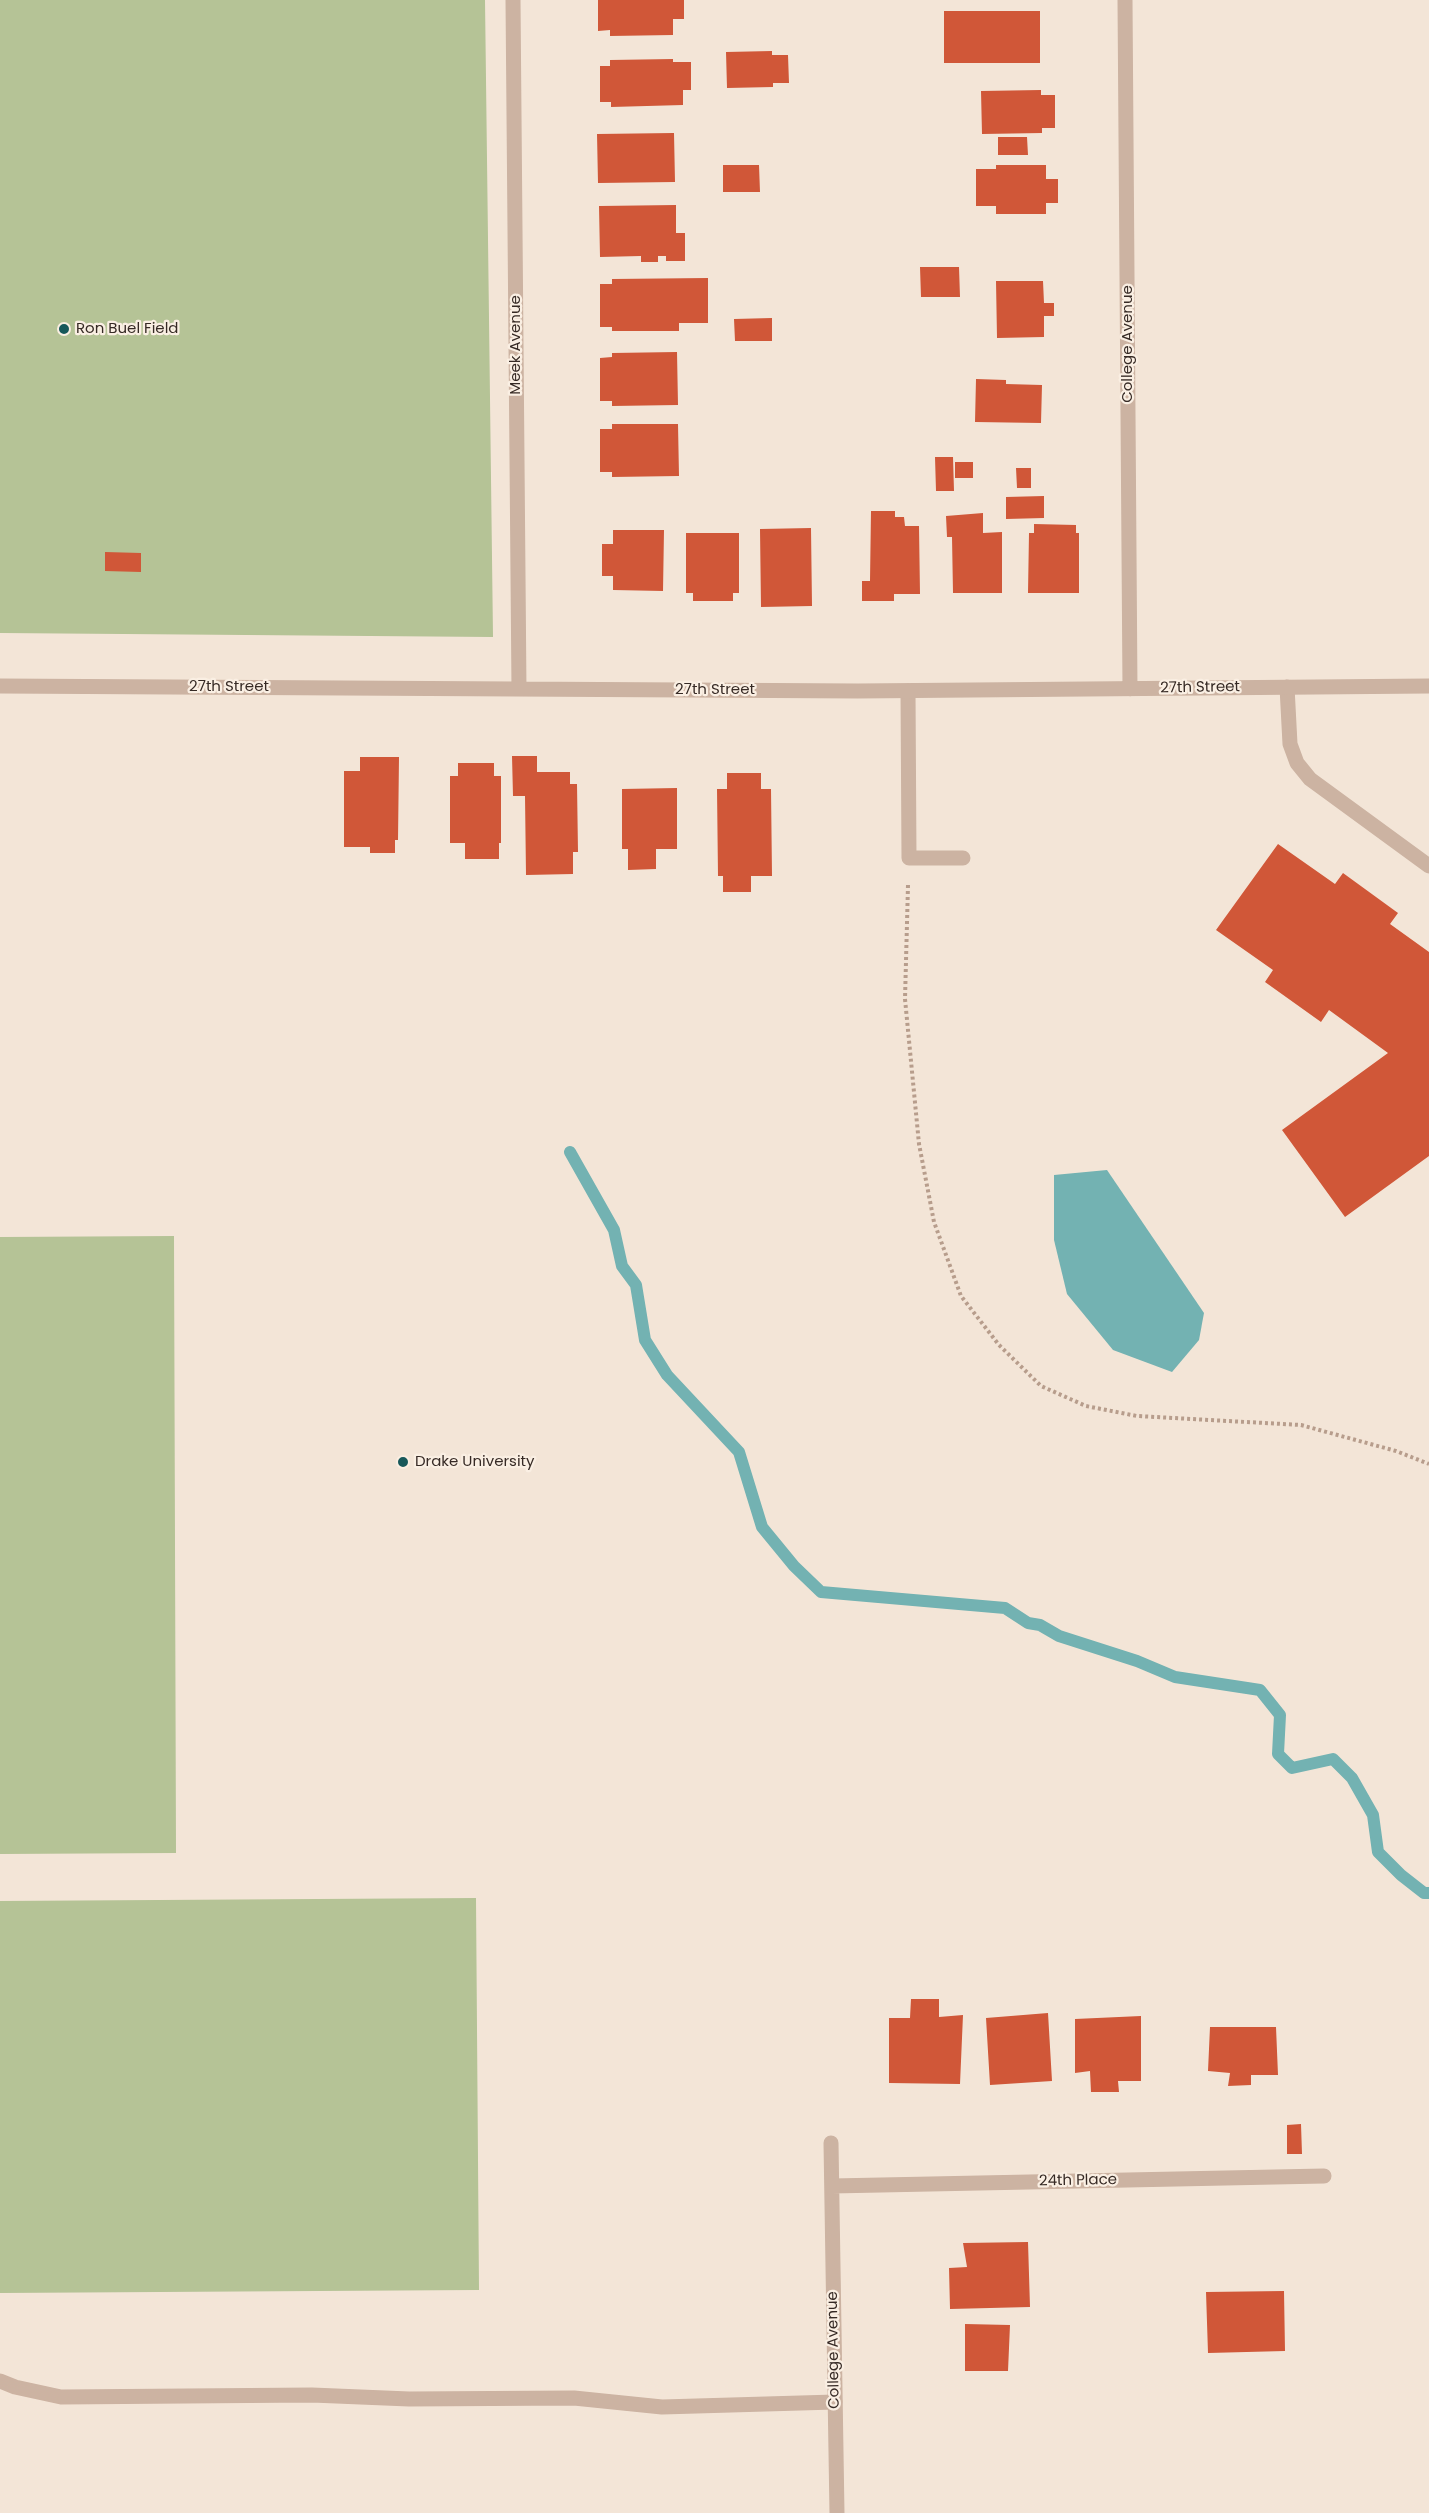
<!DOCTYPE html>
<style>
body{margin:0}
canvas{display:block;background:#f3e5d7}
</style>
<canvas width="1429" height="2513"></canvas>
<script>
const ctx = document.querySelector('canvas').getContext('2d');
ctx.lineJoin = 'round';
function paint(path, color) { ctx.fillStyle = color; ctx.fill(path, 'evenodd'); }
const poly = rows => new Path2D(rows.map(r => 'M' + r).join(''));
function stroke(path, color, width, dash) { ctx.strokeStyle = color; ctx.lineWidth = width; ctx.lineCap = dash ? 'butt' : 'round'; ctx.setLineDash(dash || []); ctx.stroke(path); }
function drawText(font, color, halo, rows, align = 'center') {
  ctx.font = font + ' Poppins,sans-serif'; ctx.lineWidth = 4.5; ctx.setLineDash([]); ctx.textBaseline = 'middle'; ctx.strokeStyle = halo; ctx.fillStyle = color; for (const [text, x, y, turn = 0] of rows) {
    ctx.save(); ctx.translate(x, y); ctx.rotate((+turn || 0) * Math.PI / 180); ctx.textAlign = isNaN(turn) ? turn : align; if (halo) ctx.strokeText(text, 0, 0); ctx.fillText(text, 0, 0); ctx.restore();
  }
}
paint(poly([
 [0,0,485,0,493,637,0,633],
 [174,1236,176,1853,0,1854,0,1237],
 [476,1898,479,2290,0,2293,0,1901]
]), '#b5c396');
paint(poly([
 [1107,1170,1204,1313,1199,1340,1172,1372,1113,1350,1067,1294,1054,1240,1054,1175]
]), '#73b2b2');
stroke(poly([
 [570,1152,614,1230,622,1266,636,1285,645,1340,667,1375,739,1452,762,1527,794,1566,821,1592,1005,1608,1028,1623,1040,1625,1059,1636,1137,1661,1175,1677,1260,1690,1280,1715,1278,1754,1292,1768,1333,1759,1352,1778,1373,1815,1378,1852,1401,1875,1424,1893,1429,1893]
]), '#73b2b2', 12);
paint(poly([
 [598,0,684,0,684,19,673,19,673,35,610,36,610,30,598,31],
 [944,11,1040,11,1040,63,944,63],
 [772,51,772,55,788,55,789,83,773,83,773,87,727,88,726,52],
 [673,59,673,62,691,62,691,90,683,90,683,105,611,107,611,102,600,102,600,66,610,66,610,60],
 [1041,90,1041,95,1055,95,1055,128,1042,128,1042,133,982,134,981,91],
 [674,133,675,182,598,183,597,134],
 [998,137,1027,137,1028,155,998,155],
 [723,165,759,165,760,192,723,192],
 [996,165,1046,165,1046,179,1058,179,1058,203,1046,203,1046,214,996,214,996,206,976,206,976,169,996,169],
 [676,205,676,233,685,233,685,261,666,261,666,256,658,256,658,262,641,262,641,256,600,257,599,206],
 [920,267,959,267,960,297,921,297],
 [708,278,708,323,679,323,679,331,612,331,612,327,600,327,600,284,612,284,612,279],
 [996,281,1043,281,1044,303,1054,303,1054,316,1044,316,1044,337,997,338],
 [772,318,772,341,735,341,734,319],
 [677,352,678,405,612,406,612,401,600,401,600,358,612,357,612,353],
 [976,379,1006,380,1006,384,1042,385,1041,423,975,422],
 [612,424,678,424,679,476,612,477,612,472,600,472,600,429,612,429],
 [935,457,953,457,954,491,936,491],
 [955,462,973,462,973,478,955,478],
 [1016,468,1031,468,1031,488,1017,488],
 [1044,496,1044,518,1006,519,1006,497],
 [871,511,895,511,895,517,904,517,905,526,919,526,920,594,894,594,894,601,862,601,862,581,870,581],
 [983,513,983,533,1002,532,1002,593,953,593,952,537,947,537,946,516],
 [1034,524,1076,525,1076,533,1079,533,1079,593,1028,593,1029,533,1034,533],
 [811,528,812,606,761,607,760,529],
 [613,530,664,530,663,591,613,590,613,576,602,576,602,544,613,544],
 [686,533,739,533,739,593,733,593,733,601,693,601,693,593,686,593],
 [105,552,141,553,141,572,105,571],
 [512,756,537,756,537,772,570,772,570,784,577,784,578,852,573,852,573,874,526,875,525,796,513,796],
 [360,757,399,757,398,840,395,840,395,853,370,853,370,847,344,847,344,771,360,771],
 [458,763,494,763,494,776,501,776,501,843,499,843,499,859,465,859,465,843,450,843,450,776,458,776],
 [727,773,761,773,761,789,771,789,772,876,751,876,751,892,723,892,723,876,718,876,717,789,727,789],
 [677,788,677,849,656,849,656,869,628,870,628,849,622,849,622,789],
 [1278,844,1335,884,1343,873,1398,913,1390,924,1429,952,1429,1156,1345,1217,1282,1130,1388,1053,1329,1010,1321,1022,1265,982,1273,970,1216,930],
 [911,1999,939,1999,939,2017,963,2015,960,2084,889,2083,889,2018,910,2018],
 [1048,2013,1052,2081,990,2085,986,2018],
 [1141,2016,1141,2081,1118,2081,1119,2092,1091,2092,1090,2071,1075,2073,1075,2019],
 [1210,2027,1276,2027,1278,2075,1251,2075,1251,2085,1228,2086,1230,2073,1208,2071],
 [1301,2124,1302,2154,1287,2154,1287,2125],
 [1028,2242,1030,2307,950,2309,949,2268,967,2267,963,2243],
 [1284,2291,1285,2351,1208,2353,1206,2292],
 [965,2324,1010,2325,1008,2371,965,2371]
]), '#d05738');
stroke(poly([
 [908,885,905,999,919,1144,934,1222,961,1296,999,1345,1041,1386,1086,1406,1137,1416,1301,1425,1396,1451,1429,1464]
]), '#b79d8c', 4, [3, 3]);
stroke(poly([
 [1287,687,1290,744,1297,763,1310,779,1429,866],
 [908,691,909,858,963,858],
 [0,2381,15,2387,61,2397,312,2395,409,2399,574,2398,662,2407,835,2402]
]), '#ccb3a2', 15);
stroke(poly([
 [513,0,519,689],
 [1125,0,1130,689],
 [0,686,858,691,1429,686],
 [831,2143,837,2513],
 [832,2186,1324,2176]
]), '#ccb3a2', 15);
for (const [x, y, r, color] of [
 [64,329,6,"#17585a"],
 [403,1462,6,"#17585a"]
]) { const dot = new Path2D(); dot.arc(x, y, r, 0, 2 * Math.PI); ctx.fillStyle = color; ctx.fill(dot); stroke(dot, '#faefe3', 2); }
drawText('15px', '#362a25', '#faefe3', [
 ["Ron Buel Field",76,329],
 ["Drake University",415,1462]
], 'left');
drawText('15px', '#362a25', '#faefe3', [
 ["College Avenue",1128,344,-90],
 ["Meek Avenue",516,345,-90],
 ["27th Street",229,687],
 ["27th Street",1200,688,-1],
 ["27th Street",715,690],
 ["24th Place",1078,2181,-1],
 ["College Avenue",834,2350,-91]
]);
</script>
